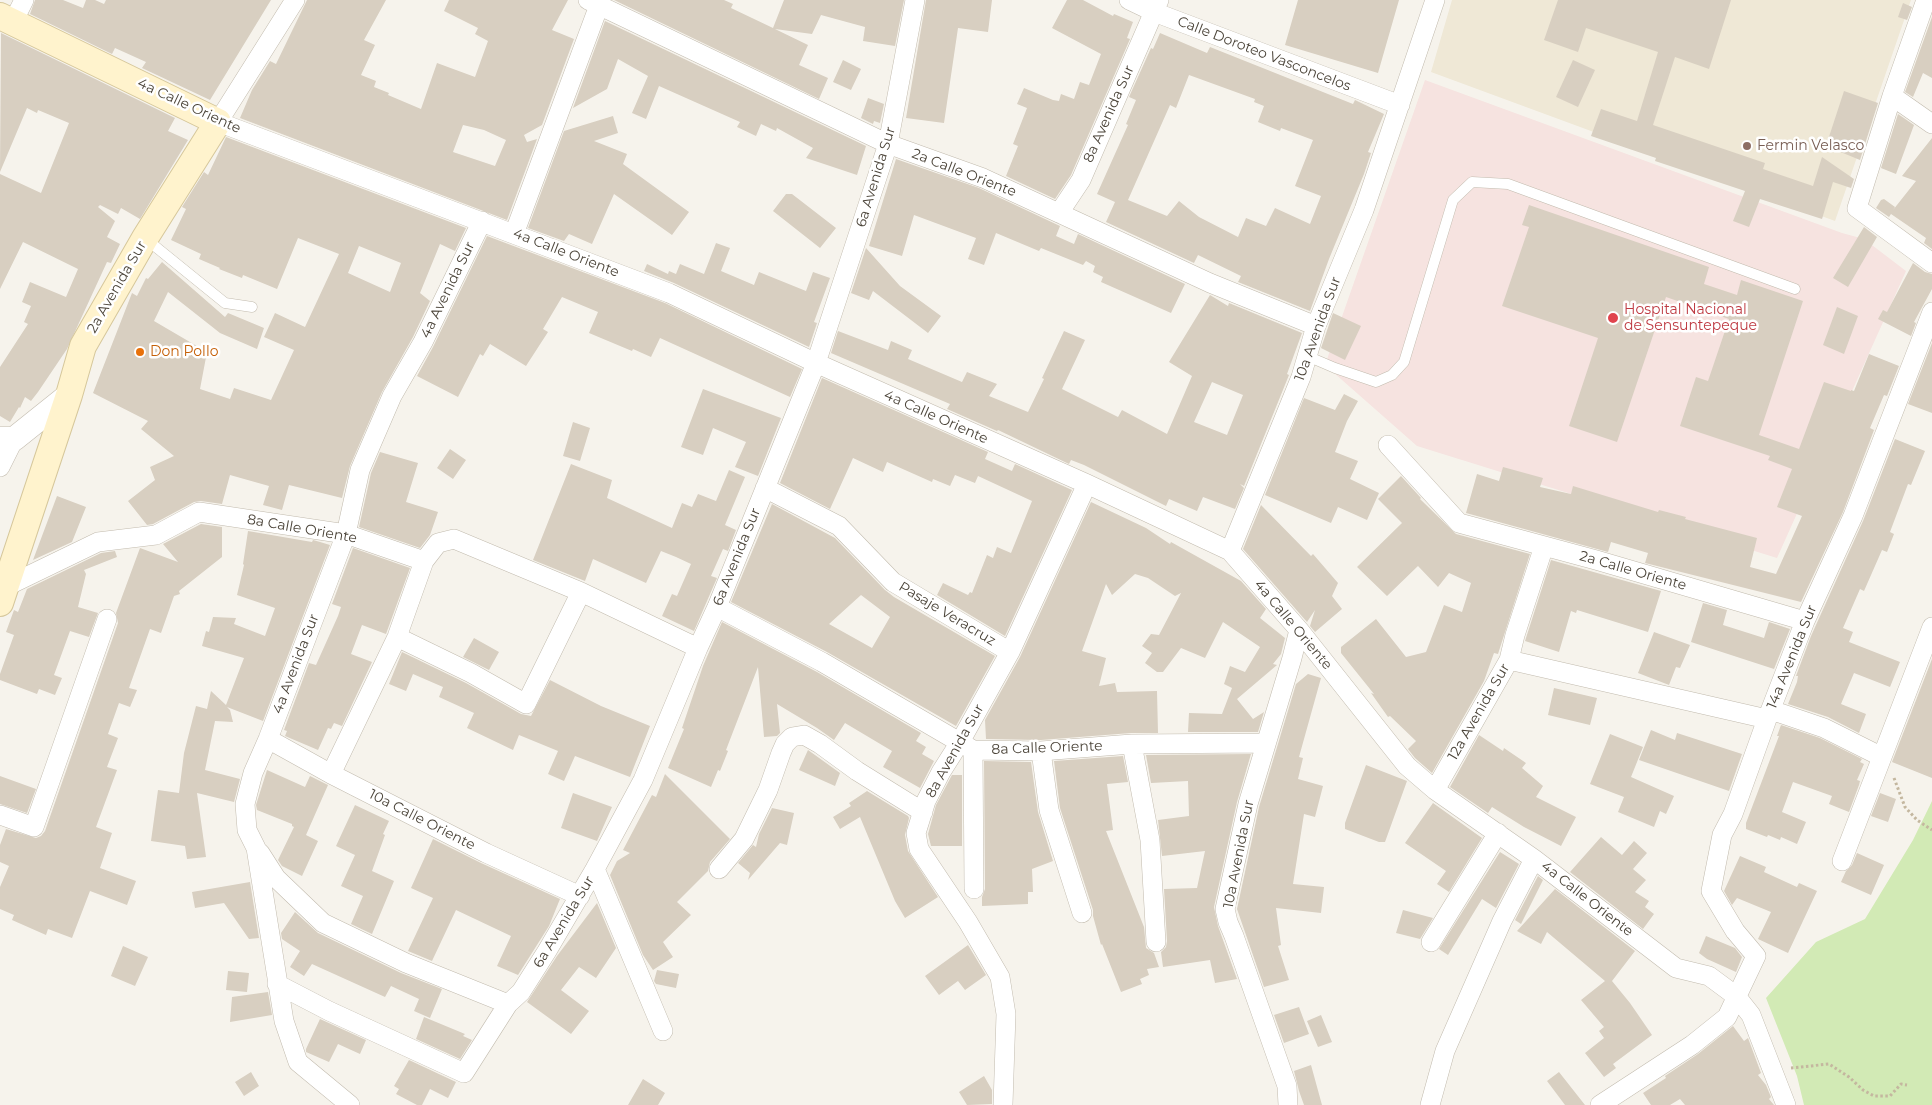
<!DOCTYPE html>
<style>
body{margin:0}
canvas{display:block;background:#f6f3ec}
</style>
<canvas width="1932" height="1105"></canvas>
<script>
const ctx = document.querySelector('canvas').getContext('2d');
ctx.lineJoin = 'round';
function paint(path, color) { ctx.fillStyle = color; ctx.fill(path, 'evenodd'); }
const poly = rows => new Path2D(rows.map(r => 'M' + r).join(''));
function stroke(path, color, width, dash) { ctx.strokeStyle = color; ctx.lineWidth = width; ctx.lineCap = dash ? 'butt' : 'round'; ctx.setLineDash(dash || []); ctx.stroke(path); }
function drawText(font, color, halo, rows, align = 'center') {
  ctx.font = font + ' Montserrat,sans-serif'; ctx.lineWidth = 5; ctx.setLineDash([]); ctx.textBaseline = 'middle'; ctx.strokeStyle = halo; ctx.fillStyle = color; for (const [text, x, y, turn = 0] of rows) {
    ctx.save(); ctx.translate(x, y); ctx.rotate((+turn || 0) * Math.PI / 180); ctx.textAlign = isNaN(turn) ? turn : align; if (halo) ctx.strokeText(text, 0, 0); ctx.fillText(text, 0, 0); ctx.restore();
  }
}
paint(poly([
 [1452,0,1911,0,1835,221,1431,72]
]), '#efe8d6');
paint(poly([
 [1425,80,1842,233,1864,239,1906,271,1777,558,1417,446,1325,365]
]), '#f6e3e0');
paint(poly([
 [1932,801,1932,1105,1804,1105,1797,1076,1766,998,1816,942,1865,919,1913,840]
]), '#d2eab5');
paint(poly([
 [35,0,63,0,83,8,86,0,95,0,104,4,106,0,271,0,210,100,142,68,146,62,115,48,112,54,30,14],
 [307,0,386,0,364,40,375,45,361,75,376,81,374,87,389,93,388,95,421,109,437,63,475,77,488,41,475,34,478,28,444,11,449,0,568,0,552,30,574,39,542,125,524,135,527,142,537,139,507,220,240,118,252,90,270,61,276,64],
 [463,125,484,130,506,140,495,166,453,152],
 [614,0,724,0,733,4,731,8,773,28,784,0,904,0,895,46,863,41,865,27,821,15,812,34,775,29,808,45,799,65,828,78,819,99],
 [926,0,992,0,988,32,958,28,944,123,906,118],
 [1067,0,1083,0,1113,16,1114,14,1133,22,1127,38,1130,39,1071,175,1055,199,1006,176,1018,146,1013,144,1027,108,1017,104,1024,88,1053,100,1059,101,1061,94,1074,99,1080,82,1089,85,1101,54,1052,28],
 [1298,0,1399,0,1378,73,1285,45],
 [1558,0,1731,0,1709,69,1675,57,1653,125,1765,163,1763,169,1813,186,1822,157,1854,179,1851,188,1833,182,1822,219,1760,199,1749,227,1733,221,1745,191,1655,161,1656,158,1591,136,1601,109,1637,121,1658,52,1586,28,1578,52,1544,40],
 [1903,3,1912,7,1907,20,1898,17],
 [1932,17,1932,78,1923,73,1913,97,1905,92],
 [605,21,866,146,857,175,806,158,813,148,777,128,776,131,761,124,756,136,737,127,740,122,659,86,646,119,632,113,648,76,618,59,607,89,573,108],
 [1,33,175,118,168,131,188,140,140,219,121,208,118,214,100,205,98,207,115,221,107,237,120,244,111,263,107,262,67,349,38,392,31,401,25,397,20,408,19,407,10,422,0,416,0,367,28,324,24,322,31,306,22,302,30,282,66,297,78,269,23,242,0,289,0,174,41,193,69,123,38,110,37,113,27,108,0,172],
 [1160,33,1207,53,1210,47,1353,104,1355,100,1384,114,1368,152,1371,153,1364,174,1329,259,1310,311,1238,282,1241,276,1198,255,1194,263,1106,222,1115,202,1097,194,1128,125,1126,124,1136,100,1129,97,1151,48,1153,49],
 [1189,75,1255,99,1254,102,1264,106,1258,122,1280,131,1281,128,1313,140,1295,186,1321,196,1310,224,1275,208,1266,226,1246,218,1238,237,1199,217,1179,201,1167,216,1128,200,1170,105,1176,108],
 [843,60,861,69,851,90,833,82],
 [1573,60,1595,70,1578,107,1556,97],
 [1844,91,1878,103,1860,160,1826,146],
 [868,98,884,104,880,123,874,121,873,124,861,118],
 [1898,114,1914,125,1896,174,1881,168],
 [613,116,618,133,594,141,627,154,623,164,689,212,672,235,614,194,592,244,569,234,564,241,528,228,564,131],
 [226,137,466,228,455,251,440,244,420,293,430,301,413,337,382,392,350,466,342,498,289,485,282,510,263,505,269,486,230,475,222,504,201,501,194,502,153,524,147,525,128,501,155,480,150,467,174,456,141,429,148,421,93,393,132,293,137,296,146,278,148,279,162,262,225,317,228,313,264,328,257,349,220,333,168,292,154,321,207,352,200,389,230,399,234,388,271,400,294,350,264,337,275,313,305,327,339,254,298,238,277,289,243,275,242,278,219,269,220,268,199,259,201,254,171,240,186,209,182,207,204,172,208,175],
 [359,246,401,263,390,292,348,273],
 [1932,138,1932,249,1924,243,1926,238,1891,214,1889,217,1876,208,1881,200,1884,199,1895,207,1893,210,1916,181,1902,176],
 [896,159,979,188,1060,226,1056,236,1074,244,1078,234,1185,284,1171,313,1101,282,1103,277,1093,272,1095,266,1086,261,1083,265,1041,248,1039,251,996,233,984,265,968,259,976,238,914,215,902,256,869,246],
 [786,194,792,194,836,228,820,248,773,211],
 [1529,205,1709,267,1704,284,1737,295,1741,280,1803,301,1759,435,1799,449,1824,382,1851,391,1851,390,1854,391,1869,354,1899,366,1887,396,1884,395,1870,428,1874,430,1843,512,1801,602,1645,563,1648,553,1611,542,1608,552,1466,513,1477,474,1499,481,1503,467,1543,478,1540,487,1571,494,1573,486,1658,512,1659,510,1686,517,1685,519,1757,538,1750,567,1776,574,1802,516,1777,507,1792,469,1768,460,1770,456,1680,426,1696,377,1708,381,1729,319,1666,297,1617,442,1569,426,1598,338,1502,306,1529,227,1522,225],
 [1864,227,1877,237,1848,287,1833,278],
 [487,236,665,303,802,369,790,397,660,338,651,357,633,349,632,351,589,333,598,312,562,297,543,329,548,332,526,366,490,344,483,356,480,354,458,397,417,376,433,347],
 [716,243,730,248,721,271,754,285,759,272,806,291,813,272,830,278,814,322,817,323,809,347,674,283,644,271,647,264,668,274,669,271,676,274,680,264,704,274],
 [866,248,900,286,941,316,928,333,873,291,869,300,851,293],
 [1913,263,1925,272,1932,274,1932,289,1914,322,1916,323,1911,336,1878,319,1883,310,1887,312],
 [1210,295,1228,306,1229,303,1302,333,1287,374,1289,375,1244,486,1240,484,1244,488,1235,509,1203,497,1197,511,1169,499,1166,506,1084,465,1071,460,1069,464,998,430,997,431,947,409,950,404,831,353,838,331,888,350,891,341,912,350,908,359,962,382,967,372,997,384,989,396,1028,412,1044,379,1042,378,1064,331,1085,340,1062,389,1118,417,1122,410,1167,434,1192,376,1169,362],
 [1212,382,1243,395,1227,435,1194,422],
 [1837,307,1858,316,1844,354,1823,345],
 [1333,313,1361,326,1345,360,1321,348],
 [1932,343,1932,413,1908,404],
 [822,378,988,452,985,459,1012,471,1015,464,1072,490,1005,636,937,595,943,583,968,595,970,592,972,593,987,555,993,558,997,547,1011,553,1032,501,978,476,975,483,955,475,950,486,933,479,932,482,887,462,883,472,853,458,830,509,780,483],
 [703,389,781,418,758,476,735,467,746,442,713,428,703,455,681,447],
 [1344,394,1358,401,1347,421,1335,452,1358,461,1350,479,1379,493,1367,520,1338,507,1331,523,1265,495,1304,398,1335,410],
 [573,422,590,428,580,461,563,456],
 [1895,439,1925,451,1911,485,1908,484,1890,532,1894,534,1887,552,1882,550,1864,591,1860,589,1843,628,1853,632,1849,642,1900,662,1890,687,1854,673,1841,704,1866,714,1859,733,1828,717,1788,704,1797,682,1798,676,1796,676,1811,636,1863,521],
 [450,449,466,460,453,479,437,468],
 [380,452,418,463,406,502,438,512,430,535,420,548,359,527,371,473],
 [571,464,612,480,607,498,672,528,682,503,692,507,698,494,716,501,729,470,745,477,725,525,736,530,728,551,723,549,711,576,717,578,694,631,662,616,672,594,677,596,691,564,676,557,661,551,646,583,593,559,585,581,533,560],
 [1401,476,1421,498,1420,499,1456,534,1530,554,1498,654,1494,653,1484,681,1432,773,1415,758,1408,749,1416,741,1390,716,1388,717,1371,693,1374,694,1341,653,1341,647,1376,619,1406,657,1426,652,1444,605,1462,612,1471,583,1449,573,1438,587,1418,566,1387,596,1357,567,1402,523,1378,499],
 [57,496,86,507,72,542,33,560],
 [1091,502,1146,528,1170,544,1171,542,1241,581,1266,609,1260,618,1285,638,1281,654,1273,664,1277,665,1237,699,1253,719,1264,712,1258,732,1188,732,1189,713,1222,714,1232,688,1224,684,1230,666,1245,672,1260,647,1223,622,1205,658,1181,648,1163,672,1157,672,1145,663,1152,653,1142,646,1151,634,1159,635,1181,593,1175,596,1148,578,1135,574,1112,595,1106,584,1082,651,1106,658,1099,686,1115,683,1117,692,1157,691,1158,733,1131,733,1041,740,986,739,985,720,1020,657],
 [772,504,835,538,885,590,894,597,995,656,956,726,827,652,731,602],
 [861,595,890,617,872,648,829,624],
 [1261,505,1311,556,1313,554,1338,583,1332,596,1342,609,1315,632,1310,626,1315,610,1307,622,1243,549],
 [201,524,222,527,222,557,179,591,180,594,174,596,161,633,150,629,129,688,137,690,130,707,119,703,108,734,118,738,107,767,117,770,96,827,112,833,100,868,136,881,127,905,90,891,72,938,48,929,46,935,12,920,14,915,0,909,0,887,9,866,0,862,0,845,6,829,36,838,41,836,45,831,118,623,116,613,140,548,178,562,163,544],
 [248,531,312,542,313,540,320,542,330,545,263,721,227,707,230,710,233,722,215,721,205,770,240,779,234,802,197,793,206,857,187,859,185,846,151,841,158,790,179,793,184,753,196,706,207,709,211,691,226,705,244,658,202,646,206,631,209,632,213,617,236,618,234,624,265,636,275,608,237,595,244,565,243,564],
 [353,548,410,568,386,634,362,625,351,654,372,662,342,726,334,723,331,729,328,728,318,750,285,736,287,731,284,730,309,663,316,665,338,616,341,607,332,604],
 [115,551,117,557,84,570,86,574,78,607,98,613,89,637,70,631,54,675,62,678,55,695,39,689,37,694,0,680,0,674,14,635,6,632,14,610,18,612,27,589,101,553],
 [1551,560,1661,591,1648,632,1577,610,1576,613,1571,611,1559,652,1525,641],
 [1703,603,1727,610,1723,625,1764,638,1769,622,1790,629,1774,669,1691,642],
 [722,622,817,672,921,733,916,741,926,747,922,754,934,761,920,788,883,767,892,751,845,723,834,740,817,728,777,704,780,733,777,736,764,737,758,667,726,750,728,751,720,771,718,770,711,787,668,768,684,729,682,728,703,666],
 [1654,632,1690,645,1680,668,1676,667,1669,685,1638,673],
 [474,638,499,652,489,670,463,657],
 [402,652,466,683,521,714,531,716,550,680,601,706,650,726,630,777,575,756,564,781,548,774,558,751,519,735,513,750,467,728,474,713,439,697,443,687,413,674,406,691,389,684],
 [1932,659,1932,778,1892,762],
 [1308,674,1321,678,1299,757,1303,758,1298,779,1323,786,1315,817,1304,814,1293,884,1324,887,1321,913,1276,908,1281,945,1278,946,1289,980,1264,987,1237,909,1259,807,1296,684],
 [1554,688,1597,698,1590,725,1548,715],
 [1781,725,1820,738,1862,759,1860,762,1864,764,1857,780,1860,781,1859,785,1849,812,1829,804,1832,796,1793,782,1782,812,1806,822,1797,844,1781,837,1780,840,1768,835,1767,837,1746,829,1746,823,1779,736,1777,736],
 [1651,730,1675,740,1677,733,1742,754,1729,791,1639,760],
 [1610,734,1643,747,1631,777,1674,796,1666,814,1660,811,1654,827,1618,812,1624,797,1590,784],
 [1479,735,1503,751,1504,748,1526,763,1522,768,1543,786,1536,797,1576,817,1561,846,1524,827,1492,807,1488,813,1450,787],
 [808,750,840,773,835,786,799,770],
 [1251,754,1237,802,1214,907,1218,926,1237,979,1215,983,1210,960,1163,967,1161,952,1166,947,1167,941,1164,889,1197,888,1205,851,1162,856,1158,820,1189,816,1188,781,1151,783,1146,755],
 [1123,756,1128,782,1107,784,1113,830,1106,831,1144,927,1146,948,1154,953,1159,967,1147,969,1149,975,1140,979,1142,984,1121,992,1102,944,1101,945,1093,916,1093,910,1060,808,1054,761],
 [984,761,1031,762,1038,812,1053,861,1032,869,1033,892,1028,892,1028,904,982,906,982,897,985,889],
 [1366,765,1407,781,1385,842,1379,842,1345,829,1345,823],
 [267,770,305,787,310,776,328,785,306,835,318,841,302,876,282,866,278,860,294,827,292,826,292,824,257,810,256,805],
 [665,774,730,839,710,862,708,871,677,902,691,915,663,942,673,957,653,970,643,955,610,875,617,861,630,853,623,850,652,795,656,797],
 [952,775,962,775,962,846,931,846,928,834,936,805],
 [0,776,36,789,27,813,0,804],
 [867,791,908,816,909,818,905,835,908,851,938,897,905,918,895,901,860,817,840,829,833,817,851,806,849,803],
 [573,793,612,807,597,841,561,828],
 [1880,793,1896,799,1888,822,1871,816],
 [1433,803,1482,838,1449,892,1437,884,1446,871,1405,843],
 [355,805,389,821,383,834,385,835,372,871,394,881,372,934,351,924,363,896,341,886,355,855,336,846],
 [772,808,794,813,787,845,780,843,748,880,750,873,738,863,753,845,756,847,759,834],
 [1601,837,1622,855,1634,841,1647,853,1633,869,1646,880,1635,892,1649,901,1645,907,1654,914,1643,929,1570,872],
 [433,839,481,863,560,899,549,926,518,975,497,966,511,936,456,910,432,961,408,951,433,898,411,888],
 [1500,852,1519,864,1496,908,1482,899,1448,955,1439,949],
 [1857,853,1884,865,1871,895,1841,882,1846,871,1852,865],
 [1740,856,1766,867,1764,872,1797,887,1799,883,1817,891,1788,953,1758,939,1771,912,1737,898,1732,905,1724,891],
 [1538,876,1543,880,1521,924,1515,920],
 [250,882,259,938,249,939,224,903,195,908,192,892],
 [1555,889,1635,951,1612,981,1630,1003,1652,1035,1613,1064,1616,1068,1604,1077,1585,1053,1604,1038,1599,1031,1604,1027,1581,1000,1605,981,1547,932,1541,944,1517,931],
 [597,903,616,948,596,978,579,967,561,990,589,1011,571,1034,527,1002,557,956],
 [1403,910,1433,918,1420,939,1396,933],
 [295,912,318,933,401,973,442,989,430,1018,414,1011,419,999,391,986,385,997,312,964,304,976,290,967,300,951,282,939,281,933],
 [1706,936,1735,948,1742,957,1736,972,1707,959,1699,953],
 [968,945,986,975,965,990,958,981,939,995,925,976],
 [123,946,148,957,135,986,111,976],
 [657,970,679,974,676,988,656,984,654,981],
 [228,971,249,973,247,992,226,990],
 [268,992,272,1015,230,1022,232,997],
 [1299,1007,1309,1034,1284,1043,1274,1015],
 [1321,1015,1332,1042,1318,1047,1307,1021],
 [424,1017,465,1034,463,1036,472,1040,460,1059,416,1039],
 [320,1019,366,1040,360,1054,338,1044,329,1062,306,1052,306,1049],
 [1733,1026,1744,1041,1748,1038,1761,1073,1758,1075,1766,1085,1771,1097,1769,1099,1774,1105,1685,1105,1680,1099,1670,1105,1651,1105,1643,1093,1666,1078,1665,1076,1698,1054],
 [409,1060,456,1082,448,1098,430,1089,422,1105,417,1105,396,1094,399,1089,394,1086],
 [1311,1065,1322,1105,1304,1105,1299,1091,1294,1071],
 [251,1072,259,1086,244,1096,235,1082],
 [1559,1072,1585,1105,1565,1105,1547,1081],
 [984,1076,992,1090,992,1104,967,1105,959,1092],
 [643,1079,665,1093,658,1105,628,1105]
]), '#d8cfc1');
const service = poly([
 [146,239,225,303,252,307],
 [1307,356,1335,368,1376,382,1392,375,1404,362,1453,200,1472,182,1508,184,1795,289]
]);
const minor = poly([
 [295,0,218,122,669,293,816,363,1087,484,1230,551,1299,630,1407,766,1435,790,1534,859,1676,968,1709,976,1736,996,1751,1015,1786,1105],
 [588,0,888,144,983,178,1210,283,1316,326],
 [1129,0,1154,12,1400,105],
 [1926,0,1892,96,1857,208,1932,263],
 [13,22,24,0],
 [1892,96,1932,124],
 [1059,213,1081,180,1159,0],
 [514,234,601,0],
 [1388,445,1459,523,1596,560,1805,621],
 [0,467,14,439],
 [765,488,839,526,893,582,1010,652],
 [1230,551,1301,377,1316,326,1364,210,1435,0],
 [5,587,98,542,156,535,199,512,346,534,424,561,438,543,454,539,581,592,698,648],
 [717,607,822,662,973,750,1041,751,1132,744,1265,743],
 [397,637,471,673,526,704,581,592],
 [1509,660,1767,719],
 [1771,710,1824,728,1882,757],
 [268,739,331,774,486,853,580,896],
 [1132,744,1150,840,1156,942],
 [973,750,974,889],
 [1041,751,1049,810,1082,913],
 [331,774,397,637,424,561],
 [1435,790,1509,660,1515,635,1544,546],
 [0,815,34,827,107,619],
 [260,853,276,878,323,923,406,963,508,1004],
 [1842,861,1932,627],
 [595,869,663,1031],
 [719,869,744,839,768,790,781,753,785,744,792,737,804,735,820,744,857,771,923,812],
 [1431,942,1498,833],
 [277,984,329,1011,464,1073,508,1004,521,992,547,951,595,869,643,780,698,648,717,607,816,363,888,144,915,0],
 [350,1105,298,1062,284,1021,256,848,247,830,245,804,253,773,268,739,346,534,360,470,392,396,423,342,482,221],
 [1003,1105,1006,1014,1000,977,968,922,919,849,916,833,926,801,941,772,960,742,1010,652,1087,484],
 [1288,1105,1287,1086,1234,936,1228,922,1225,909,1248,804,1292,658,1299,630],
 [1430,1105,1445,1051,1502,921,1534,859],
 [1600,1105,1692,1045,1727,1017,1756,956,1735,931,1711,891,1722,835,1733,814,1767,719,1805,621,1853,516,1932,312]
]);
const tertiary = poly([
 [0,439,14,439,69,395]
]);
const secondary = poly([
 [0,16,218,122,145,238,83,346,69,395,0,603]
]);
stroke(service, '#c2bbae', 11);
stroke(minor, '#c2bbae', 20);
stroke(tertiary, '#c2bbae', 25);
stroke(secondary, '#d6c79b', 28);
stroke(poly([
 [1894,778,1905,807,1917,820,1932,830],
 [1791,1068,1829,1064,1849,1077,1863,1090,1874,1096,1890,1096,1901,1084,1907,1085]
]), '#c4b79f', 3, [2.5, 2.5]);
stroke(service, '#fff', 10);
stroke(minor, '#fff', 19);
stroke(tertiary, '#fff', 24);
stroke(secondary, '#fff3cd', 26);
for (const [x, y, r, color] of [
 [1747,146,5,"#8d6e63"],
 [1613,318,6,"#e0444e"],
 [140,352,5,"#e8710a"]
]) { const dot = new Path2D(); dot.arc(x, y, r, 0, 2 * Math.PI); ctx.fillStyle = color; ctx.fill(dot); stroke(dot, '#fff', 2); }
drawText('14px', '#4b4439', '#fff', [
 ["Calle Doroteo Vasconcelos",1264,54,21],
 ["4a Calle Oriente",189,106,25],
 ["8a Avenida Sur",1109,114,-66],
 ["2a Calle Oriente",964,173,21],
 ["6a Avenida Sur",876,177,-73],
 ["4a Calle Oriente",566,253,21],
 ["2a Avenida Sur",117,287,-60],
 ["4a Avenida Sur",448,290,-64],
 ["10a Avenida Sur",1318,329,-70],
 ["4a Calle Oriente",936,417,24],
 ["8a Calle Oriente",302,529,10],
 ["6a Avenida Sur",737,557,-68],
 ["2a Calle Oriente",1633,571,16],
 ["Pasaje Veracruz",947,614,31],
 ["4a Calle Oriente",1293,625,50],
 ["14a Avenida Sur",1792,657,-68],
 ["4a Avenida Sur",296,664,-69],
 ["12a Avenida Sur",1479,712,-60],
 ["8a Calle Oriente",1047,748,-2],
 ["8a Avenida Sur",955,751,-61],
 ["10a Calle Oriente",422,820,27],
 ["10a Avenida Sur",1239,854,-79],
 ["4a Calle Oriente",1587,899,38],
 ["6a Avenida Sur",564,922,-59]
]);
drawText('14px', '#785e54', '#fff', [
 ["Fermin Velasco",1757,146]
], 'left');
drawText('14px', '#be3a42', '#fff', [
 ["Hospital Nacional",1624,310],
 ["de Sensuntepeque",1624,326]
], 'left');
drawText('14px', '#c56008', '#fff', [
 ["Don Pollo",150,352]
], 'left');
</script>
